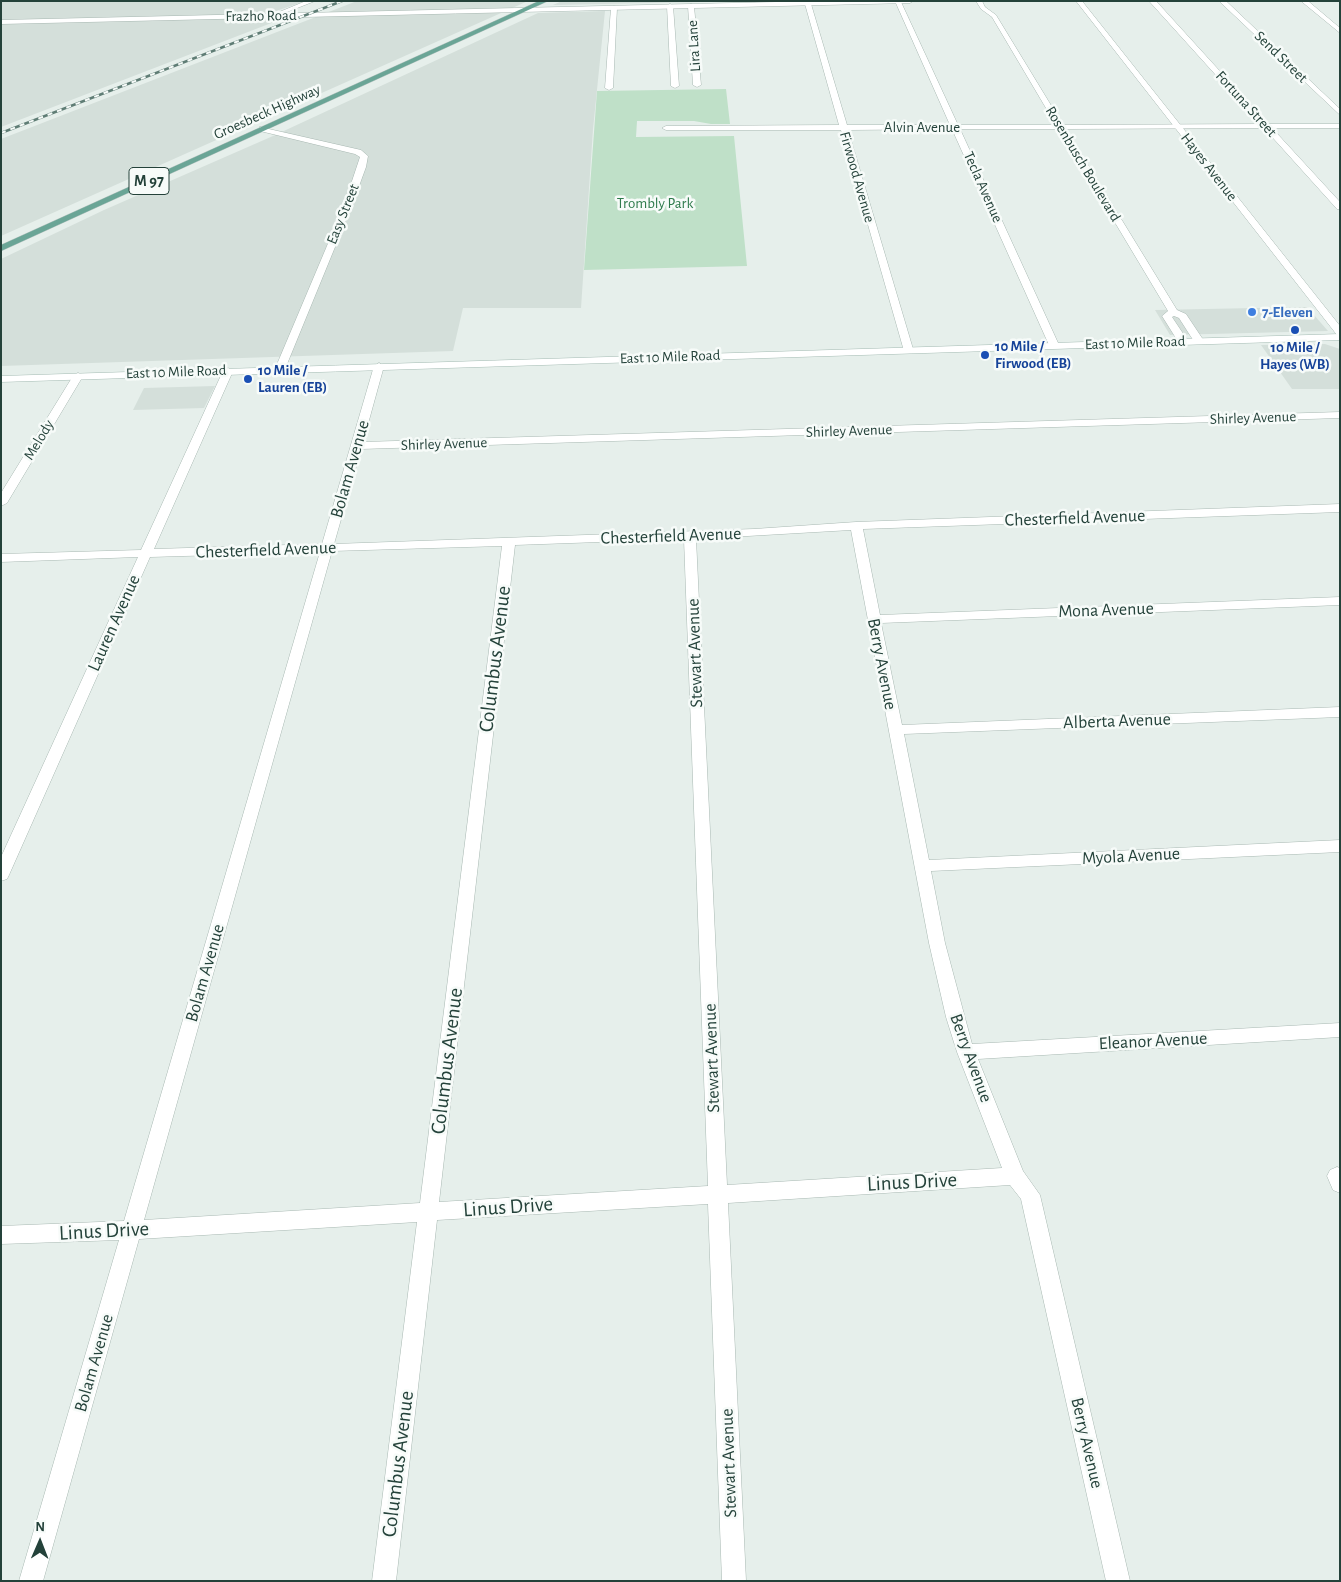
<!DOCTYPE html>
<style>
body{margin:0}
#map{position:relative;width:1341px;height:1582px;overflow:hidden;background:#e6efeb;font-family:"Alegreya Sans",sans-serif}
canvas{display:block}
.frame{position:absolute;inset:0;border:2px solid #24423a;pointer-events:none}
.north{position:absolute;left:15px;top:1517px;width:50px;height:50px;-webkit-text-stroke:4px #f7fbf9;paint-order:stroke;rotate:1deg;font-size:14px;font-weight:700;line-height:20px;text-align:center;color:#24423a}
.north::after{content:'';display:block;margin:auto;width:18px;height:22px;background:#24423a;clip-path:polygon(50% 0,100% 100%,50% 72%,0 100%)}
</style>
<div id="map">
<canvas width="1341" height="1582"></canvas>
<div class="frame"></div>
<div class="north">N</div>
</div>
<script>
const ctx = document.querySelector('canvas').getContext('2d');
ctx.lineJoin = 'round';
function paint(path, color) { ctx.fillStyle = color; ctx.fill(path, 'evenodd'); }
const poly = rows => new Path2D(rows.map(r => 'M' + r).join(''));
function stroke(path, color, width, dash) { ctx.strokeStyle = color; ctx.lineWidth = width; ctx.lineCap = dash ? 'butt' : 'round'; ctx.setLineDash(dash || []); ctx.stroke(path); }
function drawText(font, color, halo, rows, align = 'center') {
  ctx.font = font + ' "Alegreya Sans",sans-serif'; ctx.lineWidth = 5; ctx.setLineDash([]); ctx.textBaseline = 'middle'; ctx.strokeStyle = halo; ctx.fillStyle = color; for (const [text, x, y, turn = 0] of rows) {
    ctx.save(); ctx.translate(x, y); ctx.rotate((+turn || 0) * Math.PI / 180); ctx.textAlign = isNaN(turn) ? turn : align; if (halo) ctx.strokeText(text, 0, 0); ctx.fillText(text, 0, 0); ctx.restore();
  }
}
paint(poly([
 [1,1,306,1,270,13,268,17,287,17,1,127],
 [357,1,528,1,1,236,1,139],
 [562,1,746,1,553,5],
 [605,11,593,129,581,308,463,308,453,351,1,366,1,259,104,210,273,136,538,13],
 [1307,307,1328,331,1170,335,1155,310],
 [1325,344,1340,349,1340,389,1292,389,1261,345],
 [215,386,204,408,133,410,144,388]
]), '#d4dfda');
paint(poly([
 [726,89,730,124,711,124,694,121,637,121,636,137,734,136,747,266,584,270,597,91]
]), '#bfe0c8');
const minor = poly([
 [306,1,315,1,277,16,272,15,306,1],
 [895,1,901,2,958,125,1056,125,992,17,981,9,976,1,982,1,985,7,996,15,1063,125,1260,124,1149,1,1156,1,1268,124,1340,124,1340,128,1272,128,1340,202,1340,209,1337,209,1264,128,1066,129,1177,310,1186,314,1204,341,1203,343,1195,343,1179,318,1174,316,1172,317,1188,341,1183,344,1179,343,1162,316,1168,311,1059,129,960,129,1059,345,1054,348,1049,345,952,129,848,130,913,349,908,352,904,351,841,130,666,130,662,128,666,126,839,125,805,4,808,2,811,4,847,125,950,125,895,1],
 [1219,1,1226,1,1340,109,1340,115,1219,1],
 [1301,1,1308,1,1340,28,1340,33,1301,1],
 [670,4,673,6,679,86,675,88,671,86,667,6,670,4],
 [691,4,694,6,701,85,697,87,693,85,688,6,691,4],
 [614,6,617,8,613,88,609,90,605,88,611,8,614,6],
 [260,127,361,150,368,156,366,167,351,208,285,369,280,372,275,369,343,208,360,157,355,154,260,131,260,127],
 [379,363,384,366,363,442,1340,412,1340,418,361,449,334,544,754,529,856,522,1340,504,1340,512,863,529,880,615,1340,597,1340,605,881,623,902,725,1340,707,1340,717,904,734,929,860,1340,840,1340,852,931,871,945,943,972,1044,1340,1023,1340,1037,978,1059,1023,1171,1040,1195,1130,1581,1106,1581,1021,1199,1010,1185,728,1203,746,1581,722,1581,708,1204,437,1220,396,1581,372,1581,417,1222,139,1239,43,1581,19,1581,119,1240,1,1244,1,1226,124,1221,320,552,150,557,9,875,7,879,1,881,1,857,138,557,1,562,1,554,141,550,223,371,228,368,233,371,154,549,322,544,374,366,379,363],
 [851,530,929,943,946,1017,957,1052,1002,1168,727,1185,696,539,851,530],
 [684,539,708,1186,439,1202,515,545,684,539],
 [502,546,420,1203,144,1220,332,551,502,546],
 [78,373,83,376,7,503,1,506,1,493,73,376,78,373],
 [1337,1167,1340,1168,1340,1193,1333,1190,1327,1176,1330,1170,1337,1167]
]);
const tertiary = poly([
 [819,1,913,1,910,3,1,24,1,20,819,1],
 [1076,1,1082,1,1340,326,1340,336,1337,335,1076,1]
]);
const secondary = poly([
 [1340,334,1340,340,1,382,1,376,1340,334]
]);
const primary = poly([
 [539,1,548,1,1,251,1,245,539,1]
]);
stroke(minor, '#a8b8b2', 1);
stroke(tertiary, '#a8b8b2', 1);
stroke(secondary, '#a4bbb3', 1);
stroke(primary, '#c2cac8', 1);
paint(minor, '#fff');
paint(tertiary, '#fff');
paint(secondary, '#fff');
paint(primary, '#6aa596');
const rail = poly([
 [1,133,342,1]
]);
stroke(rail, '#5f7d75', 2.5);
stroke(rail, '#f7fbf9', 2, [5]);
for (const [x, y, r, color] of [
 [1252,312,5,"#3f7fe0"],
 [1295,330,5,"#1a4fb4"],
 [985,355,5,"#1a4fb4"],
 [248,379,5,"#1a4fb4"]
]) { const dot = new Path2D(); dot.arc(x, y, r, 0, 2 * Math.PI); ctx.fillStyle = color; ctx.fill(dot); stroke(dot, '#f7fbf9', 2); }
drawText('15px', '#24423a', '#f7fbf9', [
 ["Frazho Road",261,16,-1],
 ["Lira Lane",694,46,-94],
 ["Send Street",1281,57,44],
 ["Fortuna Street",1246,104,48],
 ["Groesbeck Highway",267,112,-24],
 ["Alvin Avenue",922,127],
 ["Rosenbusch Boulevard",1083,164,59],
 ["Hayes Avenue",1209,167,52],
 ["Firwood Avenue",857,177,74],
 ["Tecla Avenue",983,187,66],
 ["Easy Street",343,214,-68],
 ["East 10 Mile Road",1135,343,-2],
 ["East 10 Mile Road",670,357,-2],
 ["East 10 Mile Road",176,372,-2],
 ["Shirley Avenue",1253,418,-2],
 ["Shirley Avenue",849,431,-2],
 ["Melody",39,440,-59],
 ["Shirley Avenue",444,444,-2]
]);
drawText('15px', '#2d7a4b', '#f7fbf9', [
 ["Trombly Park",655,203]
]);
drawText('bold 15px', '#366cbe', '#f7fbf9', [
 ["7-Eleven",1262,312]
], 'left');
drawText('bold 15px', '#164399', '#f7fbf9', [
 ["10 Mile /",995,346],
 ["Firwood (EB)",995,363],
 ["10 Mile /",1295,347,"center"],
 ["Hayes (WB)",1295,364,"center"],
 ["10 Mile /",258,370],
 ["Lauren (EB)",258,387]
], 'left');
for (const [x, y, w] of [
 [149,181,40]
]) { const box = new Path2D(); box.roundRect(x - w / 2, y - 13.5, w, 27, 4); ctx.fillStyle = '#f7fbf9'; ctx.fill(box); stroke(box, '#24423a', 1); }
drawText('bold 16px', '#24423a', null, [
 ["M 97",149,181]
]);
drawText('18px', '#24423a', '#f7fbf9', [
 ["Bolam Avenue",350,469,-74],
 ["Chesterfield Avenue",1075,518,-2],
 ["Chesterfield Avenue",671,536,-2],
 ["Chesterfield Avenue",266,550,-2],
 ["Mona Avenue",1106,610,-2],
 ["Lauren Avenue",114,623,-66],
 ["Stewart Avenue",695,653,-92],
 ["Berry Avenue",882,664,79],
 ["Alberta Avenue",1117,721,-2],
 ["Myola Avenue",1131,856,-3],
 ["Bolam Avenue",205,973,-74],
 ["Eleanor Avenue",1153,1041,-3],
 ["Stewart Avenue",712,1058,-92],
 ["Berry Avenue",971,1058,70],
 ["Bolam Avenue",94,1363,-74],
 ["Berry Avenue",1087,1443,77],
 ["Stewart Avenue",729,1463,-92]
]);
drawText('21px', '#24423a', '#f7fbf9', [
 ["Columbus Avenue",495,659,-83],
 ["Columbus Avenue",447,1061,-83],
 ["Linus Drive",912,1182,-3],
 ["Linus Drive",508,1207,-4],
 ["Linus Drive",104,1231,-3],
 ["Columbus Avenue",398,1464,-83]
]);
</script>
